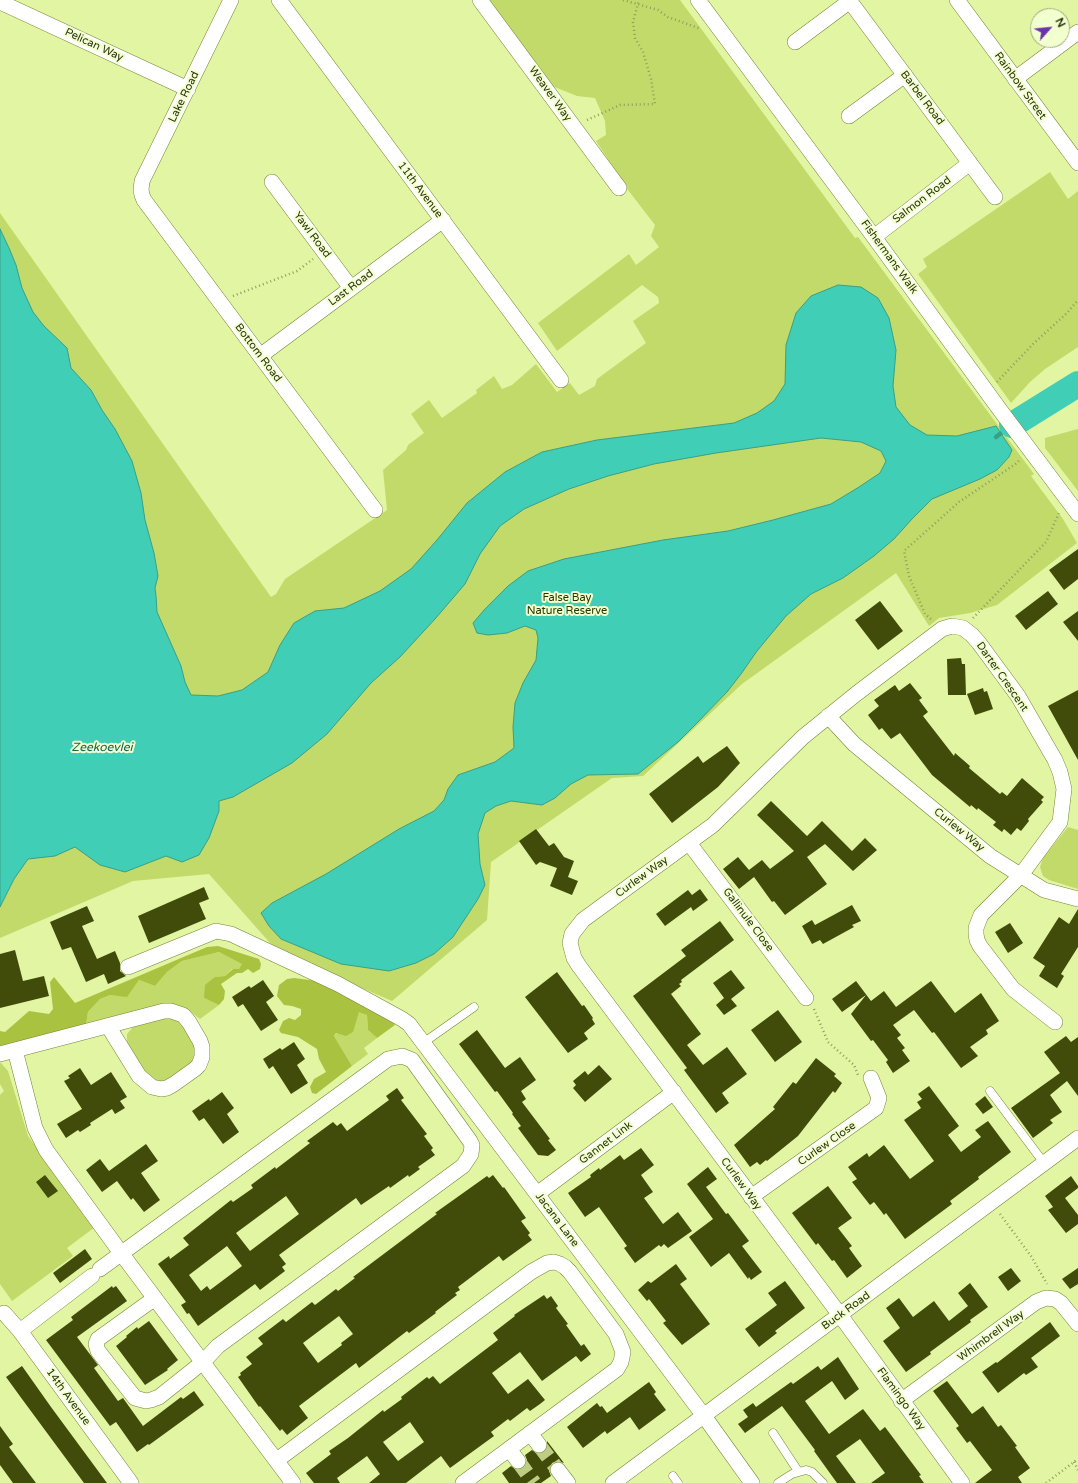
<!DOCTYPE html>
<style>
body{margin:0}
#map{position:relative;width:1078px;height:1483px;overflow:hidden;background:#e2f5a2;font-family:"Varela Round",sans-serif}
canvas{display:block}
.north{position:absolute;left:1030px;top:8px;width:40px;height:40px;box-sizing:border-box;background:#f2ffce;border:1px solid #a3ad82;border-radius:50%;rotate:63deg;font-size:11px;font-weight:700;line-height:16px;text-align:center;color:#2c3211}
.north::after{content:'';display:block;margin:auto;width:14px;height:18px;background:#6a35ac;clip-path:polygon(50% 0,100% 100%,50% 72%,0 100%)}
</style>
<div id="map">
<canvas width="1078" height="1483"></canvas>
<div class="north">N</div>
</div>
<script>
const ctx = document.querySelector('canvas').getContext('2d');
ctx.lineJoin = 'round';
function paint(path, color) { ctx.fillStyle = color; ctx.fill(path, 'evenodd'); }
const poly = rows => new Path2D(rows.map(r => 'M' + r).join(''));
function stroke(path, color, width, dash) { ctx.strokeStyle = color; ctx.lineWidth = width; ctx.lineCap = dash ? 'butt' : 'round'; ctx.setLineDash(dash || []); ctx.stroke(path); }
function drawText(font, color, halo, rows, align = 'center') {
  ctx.font = font + ' "Varela Round",sans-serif'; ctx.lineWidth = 4; ctx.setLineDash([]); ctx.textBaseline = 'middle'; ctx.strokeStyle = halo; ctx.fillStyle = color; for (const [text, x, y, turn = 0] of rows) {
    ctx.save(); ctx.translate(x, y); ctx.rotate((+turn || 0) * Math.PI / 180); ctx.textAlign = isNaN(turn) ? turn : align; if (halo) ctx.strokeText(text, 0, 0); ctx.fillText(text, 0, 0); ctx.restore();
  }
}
paint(poly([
 [489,0,680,0,855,238,858,237,1034,474,1031,476,1063,519,1077,543,997,605,970,613,939,618,929,626,896,573,742,684,643,776,612,778,491,862,487,920,392,1001,278,952,209,874,133,881,0,938,0,213,271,597,276,594,285,579,387,510,383,470,406,450,408,445,424,433,411,414,429,400,442,418,477,393,476,390,494,376,502,389,512,385,536,364,557,392,570,383,579,395,595,386,597,379,646,343,633,321,659,303,658,297,642,285,557,351,538,323,629,254,636,265,659,247,651,236,655,225,628,190,596,141,606,135,605,121,595,98,577,96,552,86],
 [1050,172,1068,199,1078,191,1078,347,1045,369,1030,382,1011,403,918,274,927,267,923,259],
 [1078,429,1078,491,1045,448,1045,438],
 [1068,827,1078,830,1078,889,1049,880,1043,876,1040,867,1043,858],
 [219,952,243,964,239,969,232,969,225,976,215,977,204,998,219,1005,200,1019,184,1007,167,1004,86,1025,88,1012,100,999,110,995,127,996,139,980,155,986,167,972,182,961],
 [359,1011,367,1015,368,1030,377,1038,364,1048,368,1054,352,1066,334,1036],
 [166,1017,180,1022,195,1042,196,1052,193,1061,164,1082,150,1080,127,1044,127,1034,134,1026],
 [0,1062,8,1071,28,1136,95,1227,67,1248,73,1256,12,1301,0,1284,0,1095,4,1091,0,1084]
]), '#c2da69');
paint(poly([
 [218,946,259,959,261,964,260,969,253,973,248,969,242,973,237,973,221,984,225,991,224,999,219,1005,204,998,205,985,215,977,225,976,233,969,239,969,242,964,219,952,182,961,167,972,155,986,139,980,127,997,110,995,100,999,88,1012,86,1025,0,1048,0,1031,5,1032,29,1011,49,1014,53,1009,50,982,54,977,75,1003,207,947],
 [294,978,325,982,386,1012,395,1025,377,1038,368,1030,367,1015,359,1012,353,1032,346,1036,336,1033,334,1036,352,1066,316,1094,312,1093,310,1087,314,1079,326,1072,319,1059,317,1049,298,1037,281,1033,279,1030,283,1021,289,1018,295,1020,301,1015,301,1009,292,1006,284,1005,277,996,279,985,287,979]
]), '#a9c240');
const water = poly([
 [0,229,9,248,16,265,22,288,33,312,44,326,67,348,71,368,91,390,102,410,115,429,132,461,141,493,145,520,154,553,158,576,155,588,156,596,157,612,181,666,185,682,191,695,218,696,242,690,268,672,280,645,294,623,315,611,344,608,380,591,411,569,437,540,467,503,505,472,542,452,597,440,734,423,757,413,774,401,785,384,786,345,796,313,811,296,838,285,861,287,878,298,889,318,896,350,893,386,896,407,910,425,927,435,957,436,996,426,1012,450,1009,457,997,470,980,479,932,499,912,519,894,539,874,556,843,578,811,594,786,616,757,651,741,674,727,692,698,722,678,742,638,774,588,775,571,784,555,798,542,805,511,801,496,806,485,813,478,834,480,864,485,885,478,899,453,937,434,954,416,963,389,971,341,964,281,939,269,926,261,913,272,903,326,874,399,829,434,811,444,800,448,789,458,775,495,762,514,748,513,727,515,703,523,683,536,660,538,638,536,630,525,626,507,633,488,635,477,633,473,623,485,609,508,586,528,571,564,559,663,540,728,531,773,520,831,504,859,487,880,473,886,461,881,451,861,442,821,438,716,453,654,464,608,476,569,489,524,509,500,526,480,554,465,584,435,619,400,657,371,683,327,734,292,763,233,797,219,801,219,811,209,838,199,855,182,862,166,856,125,872,100,865,75,847,55,856,28,859,14,879,0,907,0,229]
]);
paint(water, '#40ceb7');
stroke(water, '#3a9f85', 1);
stroke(poly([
 [996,437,1009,427]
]), '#3a9f85', 4.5);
stroke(poly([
 [1012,425,1078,384]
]), '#40ceb7', 26);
paint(poly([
 [1078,549,1078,579,1064,590,1049,570],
 [1048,591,1058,604,1026,630,1015,616],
 [880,601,903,631,878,650,855,620],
 [1078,611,1078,641,1063,622],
 [961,658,962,664,965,664,966,695,948,695,947,659],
 [910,683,922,698,919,700,928,712,923,716,954,756,955,753,970,766,969,768,1000,794,1002,792,1007,796,1022,778,1044,797,1041,800,1043,802,1028,819,1029,821,1021,831,1017,828,1011,835,1004,829,1002,832,993,825,996,822,978,808,977,810,971,805,970,807,932,775,900,733,891,739,882,728,879,730,868,715,879,706,874,700,895,685,899,691],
 [983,688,984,692,987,691,993,709,975,715,967,694],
 [1078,690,1078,760,1048,706],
 [727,746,740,763,718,787,672,823,649,794,698,756,703,763],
 [771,801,807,836,822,821,852,851,865,838,877,850,853,871,825,844,807,857,827,884,785,915,774,901,772,902,754,877,739,889,723,869,738,857,749,870,762,860,770,869,794,851,757,815],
 [536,829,549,846,554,843,564,857,574,861,568,877,578,881,572,895,550,886,557,868,540,862,536,865,519,841],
 [204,887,209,899,199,903,206,919,149,943,138,916],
 [700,889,708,900,693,911,691,907,665,926,656,914,688,890,692,895],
 [852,905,861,921,852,925,854,927,823,944,820,940,812,944,802,926,812,920,815,925],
 [87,906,94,921,82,926,97,959,115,951,120,963,120,971,126,976,108,984,104,974,86,982,71,947,62,950,50,922],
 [1078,909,1078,947,1061,974,1064,976,1057,988,1039,976,1045,966,1033,958,1059,917,1069,924],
 [720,921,734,940,681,980,682,982,679,984,681,986,671,994,701,1034,687,1045,703,1065,727,1047,747,1074,722,1093,729,1103,716,1113,684,1070,687,1068,633,996,686,956,681,950],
 [1010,923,1023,943,1008,953,995,932],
 [15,950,23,981,44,976,49,996,0,1008,0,954],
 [731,970,745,988,731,999,737,1006,724,1015,716,1005,724,998,713,983],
 [557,972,582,1006,584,1005,593,1018,592,1019,595,1024,584,1033,588,1039,568,1053,525,997],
 [263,980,274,996,266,1002,278,1020,261,1031,243,1004,238,1007,232,997,249,986,251,988],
 [856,981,871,1001,884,991,896,1007,931,981,955,1013,981,993,999,1021,986,1030,988,1034,970,1047,978,1056,961,1068,934,1032,932,1033,914,1010,893,1025,901,1035,897,1038,905,1048,902,1050,910,1061,893,1073,886,1062,888,1060,873,1040,871,1041,851,1014,866,995,842,1012,832,999],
 [778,1010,802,1042,775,1062,751,1030],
 [477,1030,505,1068,520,1057,536,1080,521,1091,526,1099,522,1102,550,1139,548,1140,556,1150,548,1156,538,1155,518,1128,521,1126,512,1114,513,1113,497,1091,495,1092,459,1044],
 [1066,1036,1071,1042,1078,1037,1078,1096,1067,1081,1050,1095,1062,1112,1050,1120,1053,1123,1033,1138,1011,1108,1060,1073,1044,1052],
 [294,1042,305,1059,297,1065,308,1083,291,1094,273,1066,269,1069,263,1059,280,1048,282,1050],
 [816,1058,836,1074,834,1076,842,1083,835,1093,833,1091,798,1136,767,1161,766,1160,760,1165,757,1162,750,1167,734,1145,775,1109,773,1107,793,1082,796,1084],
 [599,1065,612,1079,585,1102,573,1088,576,1085,573,1081,585,1071,588,1075],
 [80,1068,91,1085,111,1072,127,1097,120,1101,125,1108,115,1114,112,1109,90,1123,91,1125,80,1132,78,1130,66,1138,57,1124,82,1109,64,1081,70,1078,68,1076],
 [929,1086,959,1126,948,1135,961,1152,981,1137,975,1130,988,1121,1011,1152,978,1177,979,1179,950,1201,952,1204,905,1239,886,1213,884,1215,874,1202,870,1205,852,1182,857,1179,848,1167,867,1153,869,1157,884,1145,910,1179,934,1161,904,1120,921,1108,917,1102,922,1099,918,1094],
 [397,1088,404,1098,401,1100,427,1134,424,1136,433,1148,431,1150,435,1155,418,1167,420,1169,409,1177,408,1175,390,1188,389,1186,361,1205,356,1198,279,1255,286,1264,282,1267,285,1271,260,1290,255,1284,198,1326,189,1313,187,1314,181,1305,186,1302,158,1264,169,1256,170,1259,189,1245,183,1238,231,1200,233,1202,253,1188,251,1185,275,1167,276,1169,310,1143,307,1141,333,1122,337,1126,341,1123,347,1131,389,1100,386,1096],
 [286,1196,299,1214,250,1251,236,1233],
 [227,1246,242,1266,210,1290,207,1286,201,1291,189,1275],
 [222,1092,234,1108,227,1114,239,1132,223,1144,204,1118,199,1121,192,1111,209,1099,210,1101],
 [985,1096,993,1107,983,1114,975,1104],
 [146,1144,158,1161,141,1173,160,1200,144,1212,133,1198,131,1200,117,1181,102,1192,86,1170,100,1159,109,1171],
 [641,1148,654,1165,641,1175,653,1192,644,1198,663,1224,678,1212,692,1231,668,1248,664,1244,661,1247,659,1245,635,1263,624,1248,627,1246,599,1207,585,1217,568,1193,591,1177,590,1175,599,1168,600,1170,620,1155,624,1160],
 [708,1167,717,1179,706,1187,726,1214,728,1213,749,1241,742,1246,762,1272,751,1280,749,1277,748,1279,729,1253,711,1267,689,1237,713,1219,687,1184],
 [45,1175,58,1191,48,1198,36,1182],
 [493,1175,503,1188,504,1187,526,1218,521,1221,530,1233,528,1235,532,1240,503,1261,499,1256,458,1287,460,1290,455,1293,457,1295,435,1312,436,1313,409,1333,407,1331,359,1368,356,1363,299,1406,308,1418,287,1435,282,1429,280,1431,260,1406,259,1407,238,1377,241,1375,240,1373,252,1364,246,1357,263,1344,258,1338,283,1319,286,1322,312,1302,315,1305,336,1289,338,1291,355,1278,353,1277,437,1214,435,1213,487,1176,489,1178],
 [339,1316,353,1334,341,1343,342,1345,318,1363,303,1343],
 [1071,1176,1078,1186,1078,1188,1065,1198,1078,1215,1078,1224,1066,1233,1048,1210,1053,1207,1045,1196],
 [828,1186,852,1218,838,1228,852,1246,849,1248,862,1266,847,1278,834,1260,832,1261,818,1243,816,1245,792,1213],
 [85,1249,92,1259,60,1283,53,1273],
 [676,1264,687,1279,680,1284,710,1324,682,1345,663,1323,666,1321,649,1299,647,1301,638,1290,648,1281,651,1283],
 [1011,1268,1021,1281,1008,1291,998,1277],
 [1078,1268,1078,1284,1070,1289,1062,1279],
 [785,1281,805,1308,775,1331,777,1333,759,1347,745,1329,777,1305,768,1293],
 [970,1283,988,1307,970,1320,971,1322,930,1352,931,1354,906,1372,883,1341,900,1328,886,1308,899,1298,913,1317,934,1301,949,1321,968,1306,958,1293],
 [112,1286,113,1288,116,1286,127,1301,77,1337,98,1365,94,1368,118,1401,123,1398,143,1426,181,1397,183,1399,194,1391,204,1405,149,1445,148,1444,137,1452,116,1422,110,1426,46,1340,73,1320,71,1317],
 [544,1295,547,1299,551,1296,558,1306,556,1308,568,1324,566,1325,581,1346,584,1344,591,1354,581,1362,576,1356,542,1381,520,1352,492,1373,508,1394,528,1379,545,1400,540,1404,530,1411,527,1408,510,1421,508,1419,491,1432,494,1436,450,1468,441,1456,406,1483,369,1483,380,1474,367,1456,337,1478,340,1483,314,1483,306,1473,331,1454,329,1451,348,1438,383,1410,384,1412,402,1399,401,1397,427,1377,429,1379,433,1376,440,1384,498,1340,493,1333,515,1316,514,1315],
 [410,1422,424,1442,398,1461,383,1442],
 [149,1321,178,1360,167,1369,168,1370,145,1385,116,1346,127,1337,126,1336,137,1327,138,1329],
 [1050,1322,1060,1336,1031,1358,1038,1367,1026,1375,1024,1373,998,1393,982,1372,996,1362,997,1363],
 [838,1357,859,1389,845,1400,832,1381,805,1401,829,1434,863,1409,880,1431,885,1427,921,1475,919,1476,924,1483,871,1483,885,1473,860,1439,836,1456,856,1483,837,1483,814,1451,815,1450,782,1406,745,1433,738,1424,748,1417,743,1410,753,1403,756,1407,791,1382,793,1384,818,1366,821,1370],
 [22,1366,51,1407,107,1483,84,1483,22,1399,6,1377],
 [947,1381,972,1414,983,1406,998,1427,1001,1425,1017,1446,1015,1447,1030,1468,1018,1477,1022,1483,975,1483,992,1470,970,1441,967,1443,956,1428,959,1426,933,1391],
 [649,1382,656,1392,654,1394,666,1410,639,1430,630,1417,607,1434,605,1431,583,1448,567,1427,597,1403,600,1407,602,1406,607,1413],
 [0,1426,13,1444,9,1447,36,1483,13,1483,0,1465],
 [547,1441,564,1463,557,1461,552,1463,549,1471,551,1476,541,1483,509,1483,502,1473,511,1466,515,1469,523,1468,526,1464,527,1460,525,1455,532,1450,536,1453,544,1452,547,1448]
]), '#414c0b');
stroke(poly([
 [539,1445,558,1470],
 [518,1461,534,1483]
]), '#bece85', 15, [15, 8]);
const lane = poly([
 [423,1043,474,1007],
 [990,1091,1044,1163],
 [773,1433,798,1471],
 [673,1476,678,1483],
 [778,1483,792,1474,806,1470,812,1472,823,1483]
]);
const street = poly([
 [231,0,142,181,141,190,142,195,144,200,375,510],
 [279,0,561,380],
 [480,0,619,188],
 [698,0,874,237,1000,410,1078,514],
 [849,0,995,197],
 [957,0,1078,163],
 [0,2,188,89],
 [795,42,850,1],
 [1015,79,1078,32],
 [849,116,905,75],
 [272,182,351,288],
 [874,237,970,163],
 [260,356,443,220],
 [828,716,854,744,990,856,1044,890,1078,899],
 [689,843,806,998],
 [128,967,216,931,231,934,338,984,402,1019,409,1024,537,1194,704,1416,752,1483],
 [108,1026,139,1076,152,1087,161,1089,167,1088,174,1084,195,1069,199,1065,202,1057,202,1047,200,1041,189,1022,183,1015,171,1011,164,1011,15,1050,35,1128,46,1150,121,1253,293,1483],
 [0,1054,15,1050],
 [537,1194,674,1092],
 [751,1197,876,1108,879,1098,871,1078],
 [100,1269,388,1059,402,1056,412,1060,470,1141,472,1145,471,1154,463,1166,218,1346,203,1362,159,1397,151,1400,146,1401,135,1398,98,1351,96,1344,98,1339,155,1298],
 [4,1313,20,1331,131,1483],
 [20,1331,92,1276],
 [901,1401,1036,1302,1046,1298,1055,1299,1061,1303,1078,1324],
 [530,1433,539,1445],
 [509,1449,518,1461],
 [277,1460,531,1272,547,1263,554,1262,560,1264,565,1267,570,1272,616,1334,623,1352,621,1362,617,1369,463,1483],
 [558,1470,568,1483],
 [613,1483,1078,1138],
 [962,1483,840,1315,579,966,574,958,570,943,572,934,583,920,713,825,803,737,856,694,942,629,952,626,963,628,972,635,979,643,1018,696,1055,760,1060,772,1064,789,1060,822,1021,875,981,915,976,928,976,934,977,940,980,946,1013,989,1055,1022]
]);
stroke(lane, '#758534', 9);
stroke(street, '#758534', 16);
stroke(poly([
 [623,0,658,10,668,17,701,29],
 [587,120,620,105,655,104,651,79,643,52,635,38,633,22,639,0],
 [233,296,297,271,313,259],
 [997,382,1033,344,1067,313,1078,300],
 [973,618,1046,542,1059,513],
 [931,619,925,614,909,576,904,551,959,502,1017,463,1020,459],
 [814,1009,828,1042,854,1065,858,1075],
 [1000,1214,1031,1256,1047,1284],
 [1074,1462,1078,1470],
 [1046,1483,1078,1459]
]), '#8f9d60', 2.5, [1, 3]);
stroke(lane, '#fff', 8);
stroke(street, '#fff', 15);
drawText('11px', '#2c3211', '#f2ffce', [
 ["Pelican Way",94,45,25],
 ["Rainbow Street",1020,86,54],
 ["Weaver Way",550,94,54],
 ["Lake Road",184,97,-64],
 ["Barbel Road",922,98,53],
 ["11th Avenue",420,190,53],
 ["Salmon Road",922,200,-37],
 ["Yawl Road",312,235,53],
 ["Fishermans Walk",889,257,54],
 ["Last Road",351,288,-37],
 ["Bottom Road",258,353,53],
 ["Darter Crescent",1002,677,55],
 ["Curlew Way",959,830,39],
 ["Curlew Way",642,877,-36],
 ["Gallinule Close",748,920,53],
 ["Gannet Link",606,1143,-37],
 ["Curlew Close",827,1144,-35],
 ["Curlew Way",741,1184,54],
 ["Jacana Lane",557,1220,53],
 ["Buck Road",846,1311,-36],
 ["Whimbrell Way",991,1336,-36],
 ["14th Avenue",68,1397,54],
 ["Flamingo Way",901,1399,54]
]);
drawText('11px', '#2c3500', '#f2ffce', [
 ["False Bay",567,598],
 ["Nature Reserve",567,611]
]);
drawText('italic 12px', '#166256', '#f2ffce', [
 ["Zeekoevlei",102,748]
]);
</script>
